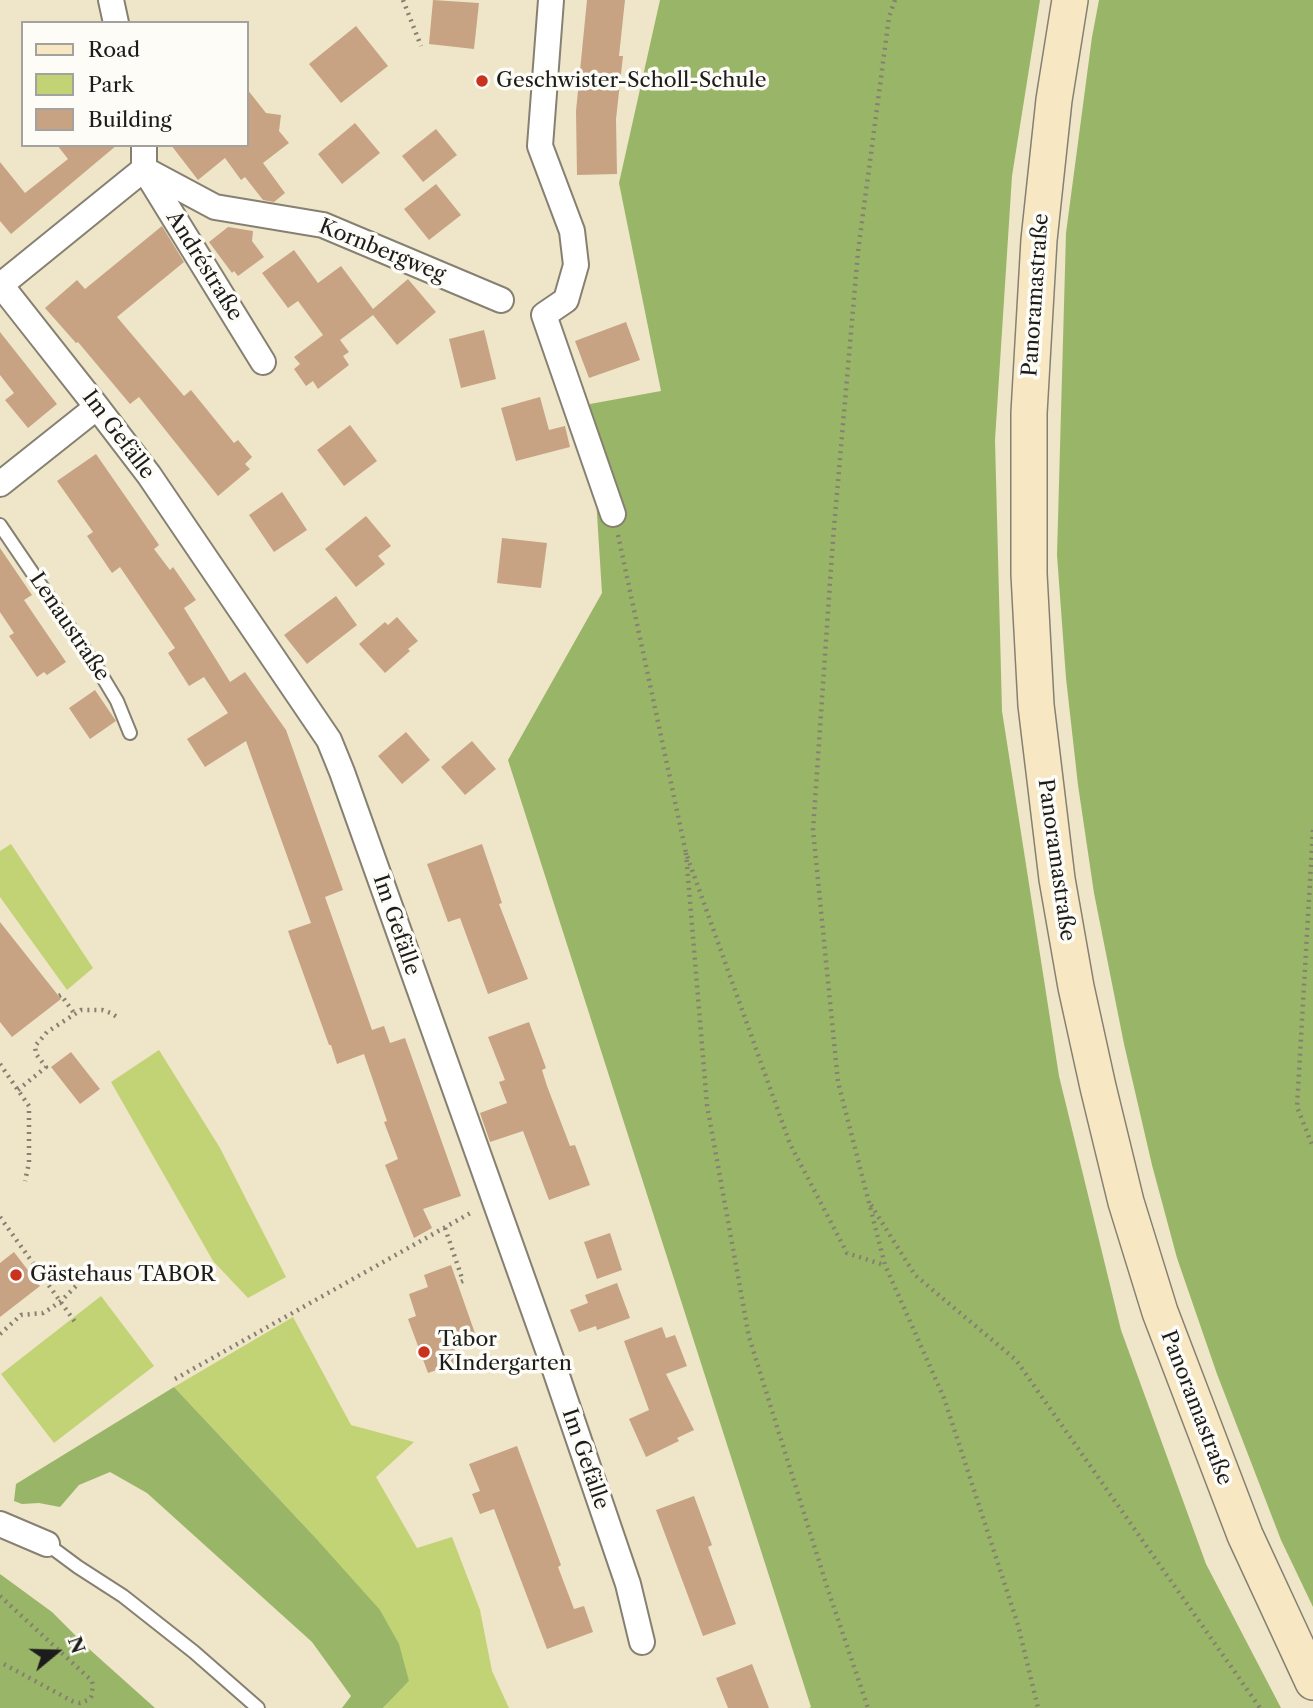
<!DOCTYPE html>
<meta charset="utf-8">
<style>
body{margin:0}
#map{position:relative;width:1313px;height:1708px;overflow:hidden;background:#efe5c8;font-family:"Libre Caslon Text",serif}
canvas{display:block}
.legend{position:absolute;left:21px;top:21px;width:228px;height:126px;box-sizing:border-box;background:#fdfcf7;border:2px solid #a3a29f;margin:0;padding:9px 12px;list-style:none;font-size:21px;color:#1c1c1c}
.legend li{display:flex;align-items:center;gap:14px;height:35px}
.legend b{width:35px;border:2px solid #a3a29f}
.north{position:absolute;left:21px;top:1617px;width:70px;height:70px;-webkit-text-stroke:5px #fdfcf7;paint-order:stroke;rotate:71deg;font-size:19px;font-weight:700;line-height:28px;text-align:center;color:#1c1c1c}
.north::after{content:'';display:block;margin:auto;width:24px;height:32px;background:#1c1c1c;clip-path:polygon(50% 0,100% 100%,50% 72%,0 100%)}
</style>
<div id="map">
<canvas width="1313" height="1708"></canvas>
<ul class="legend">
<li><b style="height:9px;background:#f7e8c3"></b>Road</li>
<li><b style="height:19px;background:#c2d376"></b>Park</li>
<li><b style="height:19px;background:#c7a384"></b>Building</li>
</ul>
<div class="north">N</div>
</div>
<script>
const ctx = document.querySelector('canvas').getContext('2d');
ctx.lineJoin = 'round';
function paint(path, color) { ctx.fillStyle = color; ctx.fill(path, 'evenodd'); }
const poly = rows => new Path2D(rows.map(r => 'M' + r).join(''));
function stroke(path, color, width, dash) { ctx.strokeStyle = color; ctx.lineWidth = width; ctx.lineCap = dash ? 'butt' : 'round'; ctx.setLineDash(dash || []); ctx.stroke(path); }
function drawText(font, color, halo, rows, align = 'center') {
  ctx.font = font + ' "Libre Caslon Text",serif'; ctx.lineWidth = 7; ctx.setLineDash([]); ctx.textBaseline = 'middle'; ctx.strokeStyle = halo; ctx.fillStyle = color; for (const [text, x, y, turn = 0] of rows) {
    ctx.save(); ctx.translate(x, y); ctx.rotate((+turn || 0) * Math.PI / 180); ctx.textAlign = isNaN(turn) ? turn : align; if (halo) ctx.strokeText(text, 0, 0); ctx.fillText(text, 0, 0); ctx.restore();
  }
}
paint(poly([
 [11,844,93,968,67,990,0,897,0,851],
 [159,1050,220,1148,286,1277,248,1298,213,1261,111,1082],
 [101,1296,154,1366,54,1443,1,1374],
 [293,1317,351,1425,414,1442,376,1477,417,1548,452,1537,480,1610,492,1671,509,1708,383,1708,409,1681,311,1533,174,1387]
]), '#c2d376');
paint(poly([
 [660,0,1040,0,1012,176,995,440,1002,711,1059,1076,1121,1330,1206,1564,1281,1708,809,1708,811,1707,508,760,602,593,590,404,661,391,619,183],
 [1099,0,1313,0,1313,1607,1281,1540,1217,1374,1177,1258,1152,1165,1124,1044,1094,893,1078,785,1066,678,1057,555,1066,233,1092,37],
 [174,1387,311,1533,380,1610,399,1644,409,1681,383,1708,342,1708,351,1696,312,1642,147,1493,110,1472,79,1485,60,1507,39,1503,22,1504,14,1501,16,1484],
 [0,1574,52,1612,88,1648,155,1708,0,1708]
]), '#99b567');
paint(poly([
 [433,0,479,3,474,49,429,44],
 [587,0,625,0,619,56,623,56,616,119,617,174,577,175,576,111],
 [356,26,388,66,341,103,309,64],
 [247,89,266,113,281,115,279,131,289,143,263,163,285,193,274,202,263,200,245,177,241,180,225,158,198,180,171,145,247,145],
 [355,123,380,153,342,184,318,154],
 [436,129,457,155,423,182,402,156],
 [57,145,117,145,11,234,0,221,0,162,25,193,68,159],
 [436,184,461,215,429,240,404,209],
 [162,226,184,262,117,317,184,396,191,390,234,443,238,440,252,457,245,464,250,469,218,496,139,397,130,404,78,342,76,343,45,308,77,280,85,289],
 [228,227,253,231,252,241,264,257,238,276,234,271,232,273,209,242],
 [294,250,318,283,341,266,373,309,408,279,436,312,397,345,373,315,340,340,349,352,343,356,349,365,318,389,313,381,306,386,294,369,300,364,294,357,323,335,298,301,288,308,262,273],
 [626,322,640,360,589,378,575,341],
 [484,330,496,379,461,388,449,339],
 [0,332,57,404,28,428,5,400,14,393,0,375],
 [540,397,549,430,565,426,570,447,516,461,501,408],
 [350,425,377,461,344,486,317,450],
 [96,454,157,542,159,545,154,549,170,570,173,567,196,600,184,608,230,682,245,672,286,730,343,890,325,897,372,1030,384,1026,390,1043,405,1038,461,1196,423,1209,432,1228,414,1238,385,1165,398,1159,384,1122,387,1121,364,1054,337,1064,331,1045,329,1045,288,931,311,923,246,741,205,767,187,739,228,713,204,677,189,686,168,653,175,648,120,567,112,573,87,536,93,532,57,481],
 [282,492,307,530,274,552,249,515],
 [366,516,391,546,378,556,385,564,356,587,325,549],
 [502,538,547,543,541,588,497,583],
 [0,548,32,595,24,600,66,662,47,675,44,672,37,677,9,636,14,633,0,612],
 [336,596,357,625,307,664,284,635],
 [397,617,418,641,408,649,410,651,385,673,359,644,385,622,388,625],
 [95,690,116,721,90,739,69,708],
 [406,732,430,760,402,784,378,756],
 [472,741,496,769,465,795,441,767],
 [482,844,502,903,499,904,528,979,488,994,460,918,448,922,427,864],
 [0,922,61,999,12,1037,0,1022],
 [529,1022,546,1068,542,1070,547,1086,570,1146,575,1145,590,1185,549,1200,523,1131,490,1142,480,1113,507,1103,499,1082,505,1080,488,1037],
 [71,1052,100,1089,80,1104,51,1067],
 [610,1233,622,1270,597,1279,584,1242],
 [14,1252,40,1286,0,1317,0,1263],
 [451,1265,477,1339,454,1347,460,1362,428,1373,408,1319,416,1316,409,1294,428,1287,424,1275],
 [617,1283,630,1318,597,1330,596,1326,579,1332,570,1310,588,1303,585,1295],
 [662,1327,666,1338,675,1335,687,1366,666,1374,694,1430,677,1438,679,1441,646,1457,629,1419,649,1410,624,1341],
 [517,1446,561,1565,558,1567,574,1609,584,1606,593,1632,547,1649,494,1509,480,1514,472,1494,480,1491,469,1464],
 [694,1496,712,1545,708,1547,736,1624,703,1636,656,1510],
 [752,1664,769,1708,728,1708,716,1678]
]), '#c7a384');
const lane = poly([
 [0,525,99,671,117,701,130,733],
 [47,1544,78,1567,123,1596,194,1652,258,1708]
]);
const street = poly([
 [111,0,116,23],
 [551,0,540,146,572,231,576,265,566,300,544,315,613,514],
 [144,145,144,169,263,362],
 [144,169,215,207,323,225,501,300],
 [0,284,97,407,149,475,329,740,342,772,553,1364,628,1584,642,1642],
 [1,285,144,169],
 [0,484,97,407],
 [0,1524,47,1544]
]);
const secondary = poly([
 [1070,0,1054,100,1039,240,1029,413,1029,574,1036,705,1057,879,1076,987,1098,1087,1126,1202,1160,1312,1245,1535,1313,1682]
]);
stroke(lane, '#868072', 16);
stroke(street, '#868072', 28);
stroke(secondary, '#868072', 38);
stroke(poly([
 [403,0,421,46],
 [895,0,889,17,858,252,833,539,813,830,838,1082,885,1265,944,1398,1018,1625,1038,1708],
 [618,535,686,853,790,1144,847,1253,884,1265],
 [1313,830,1297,1107,1313,1147],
 [686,853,707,1105,749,1337,828,1590,868,1708],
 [59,996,61,995,74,1013],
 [0,1064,29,1106,29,1163,25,1181],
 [18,1090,46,1067,36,1054,35,1046,47,1032,81,1010,102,1010,111,1013,117,1017],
 [871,1205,915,1275,1016,1360,1260,1708],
 [0,1217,75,1322],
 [445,1228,463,1281,458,1283],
 [0,1334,21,1315,43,1313,51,1308,61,1301,76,1286],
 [175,1379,474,1211],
 [0,1596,92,1681,93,1686,91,1697,88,1700,80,1703,72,1701,0,1662]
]), '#868072', 4.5, [2, 5]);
stroke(lane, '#fff', 12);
stroke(street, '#fff', 24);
stroke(secondary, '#f7e8c3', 35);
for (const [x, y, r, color] of [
 [482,81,7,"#c8321e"],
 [16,1275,7,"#c8321e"],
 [424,1352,7,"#c8321e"]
]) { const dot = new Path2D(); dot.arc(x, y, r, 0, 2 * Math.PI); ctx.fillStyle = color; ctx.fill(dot); stroke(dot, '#fdfcf7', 2.5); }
drawText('21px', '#1c1c1c', '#fdfcf7', [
 ["Geschwister-Scholl-Schule",496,81],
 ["Gästehaus TABOR",30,1275],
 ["Tabor",438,1340],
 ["KIndergarten",438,1364]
], 'left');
drawText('21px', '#1c1c1c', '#fdfcf7', [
 ["Kornbergweg",382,251,22],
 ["Andréstraße",204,266,58],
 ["Panoramastraße",1036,295,-86],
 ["Im Gefälle",118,435,53],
 ["Lenaustraße",69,627,56],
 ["Panoramastraße",1056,860,82],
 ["Im Gefälle",396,925,71],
 ["Panoramastraße",1196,1408,69],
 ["Im Gefälle",585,1459,71]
]);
</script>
